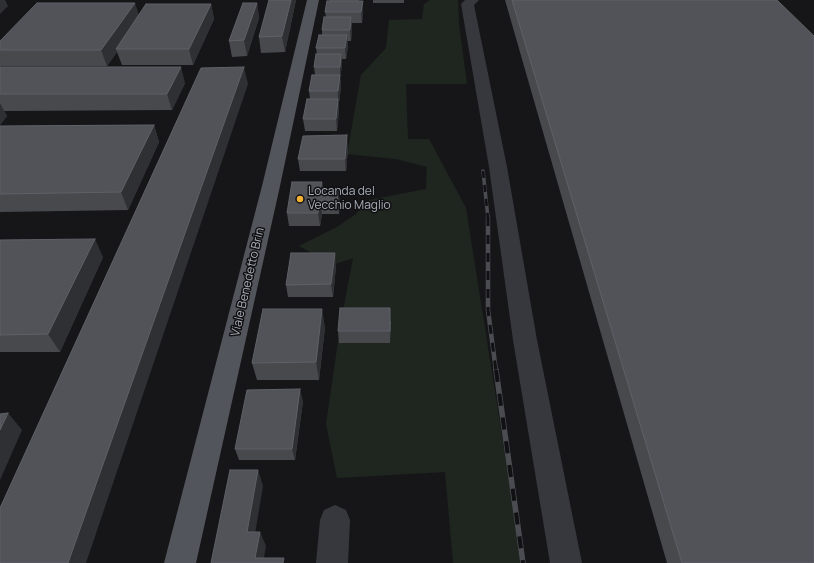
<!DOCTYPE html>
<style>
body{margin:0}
canvas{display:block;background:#161618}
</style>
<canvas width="814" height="563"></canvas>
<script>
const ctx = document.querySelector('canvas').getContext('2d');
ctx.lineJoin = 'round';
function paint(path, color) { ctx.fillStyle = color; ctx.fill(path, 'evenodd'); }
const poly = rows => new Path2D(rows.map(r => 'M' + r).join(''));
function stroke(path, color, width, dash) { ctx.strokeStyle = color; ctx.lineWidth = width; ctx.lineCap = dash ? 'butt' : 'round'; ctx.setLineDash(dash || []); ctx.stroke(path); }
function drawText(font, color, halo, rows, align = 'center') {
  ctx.font = font + ' Manrope,sans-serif'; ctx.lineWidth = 3; ctx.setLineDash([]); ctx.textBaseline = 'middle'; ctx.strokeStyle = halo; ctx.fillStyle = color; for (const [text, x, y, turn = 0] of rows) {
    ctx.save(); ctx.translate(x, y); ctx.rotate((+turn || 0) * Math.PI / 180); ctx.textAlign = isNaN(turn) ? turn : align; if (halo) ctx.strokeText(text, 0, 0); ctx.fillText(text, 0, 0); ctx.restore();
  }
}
paint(poly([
 [430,0,458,0,459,24,467,84,406,84,408,139,429,139,466,208,522,563,453,563,445,472,337,478,326,424,341,321,353,258,332,265,299,246,335,228,355,215,369,200,426,189,427,167,396,159,347,154,361,75,386,48,389,20,422,19,424,4]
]), '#1e261f');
paint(poly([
 [465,0,479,0,474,5,507,167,537,340,582,563,550,563,513,340,489,167,461,4,465,0],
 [335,505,346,510,350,520,348,563,316,563,320,520,324,510,335,505]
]), '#37383d');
paint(poly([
 [307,0,319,0,280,186,196,563,164,563,262,186,307,0]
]), '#53555c');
const railFar2 = poly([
 [483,171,488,218]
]);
const railFar1 = poly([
 [488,217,488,310,496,371]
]);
const rail = poly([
 [496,370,523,563]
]);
stroke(railFar2, '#4a4c52', 3.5);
stroke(railFar1, '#4a4c52', 4.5);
stroke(rail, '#4a4c52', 5.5);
stroke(railFar2, '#111113', 2.5, [7]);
stroke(railFar1, '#111113', 3, [9]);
stroke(rail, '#111113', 4, [12]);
paint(poly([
 [296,0,285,52,261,53,259,37],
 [329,0,359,0,363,11,362,23,352,23,352,28,351,41,347,41,348,46,346,59,342,59,342,65,340,78,341,87,339,102,339,110,337,131,305,131,303,119,310,99,309,91,315,75,314,67,317,54,316,48,322,35,322,30,326,17,325,12],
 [373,0,404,0,404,3,373,3],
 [505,0,777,0,814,563,667,563],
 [257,3,259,18,247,56,232,57,229,41],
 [211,4,214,19,193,65,122,65,117,52,107,66,0,66,0,41,139,15],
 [0,67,185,83,172,110,4,111,7,116,0,125],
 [154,125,159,142,128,210,0,212,0,126],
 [348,148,346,171,300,171,298,159],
 [322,182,323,190,338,190,340,203,339,214,322,214,320,226,289,226,287,213],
 [0,240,103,257,60,352,0,352],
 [336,266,333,297,288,297,286,285],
 [391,321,390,343,339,343,338,331],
 [325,327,319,380,257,380,252,363],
 [303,401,295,460,239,460,235,449]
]), '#47494d');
paint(poly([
 [0,0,5,0,8,6,0,14],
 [291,0,296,0,285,52,282,36],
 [363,1,363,11,362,23,361,12],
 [135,3,140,18,116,49,117,52,107,66,101,50],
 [257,3,259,18,247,56,244,40],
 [211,4,214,19,193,65,189,49],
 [351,17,352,28,351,41,350,30],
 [347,35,348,46,346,59,345,48],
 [341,54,342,65,340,78,340,67],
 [181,67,185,83,172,110,167,94],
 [244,67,248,84,86,563,68,563],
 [340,75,341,87,339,102,339,110,337,131,336,119,338,99,338,91],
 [0,103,7,116,0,125],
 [154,125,159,142,128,210,121,192],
 [347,135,348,148,346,171,345,159],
 [322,182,323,194,320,190],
 [338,190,340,203,339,214,337,201],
 [320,201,322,214,320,226,318,213],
 [95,239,103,257,60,352,48,334],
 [335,253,336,266,333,297,331,284],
 [322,309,325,327,319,380,316,362],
 [300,389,303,401,295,460,292,449],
 [8,413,22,430,0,480,0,430],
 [258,470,263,486,253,546,247,532],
 [260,532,266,546,263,563,255,558]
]), '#2f3033');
const building = poly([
 [269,0,291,0,282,36,259,37,269,0],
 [512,0,777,0,814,36,814,563,682,563,512,0],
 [327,1,363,1,361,12,325,12,327,1],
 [37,3,135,3,101,50,0,50,0,41,37,3],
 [243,3,257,3,244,40,229,41,243,3],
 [146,4,211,4,189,49,116,49,146,4],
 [324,17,351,17,350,30,322,30,324,17],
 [319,35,347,35,345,48,316,48,319,35],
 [316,54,341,54,340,67,314,67,316,54],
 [0,67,181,67,167,94,0,94,0,67],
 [244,67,68,563,0,563,0,508,201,68,244,67],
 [312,75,340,75,338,91,309,91,312,75],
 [307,99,338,99,336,119,303,119,307,99],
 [154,125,121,192,0,194,0,126,154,125],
 [347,135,345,159,298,159,303,136,347,135],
 [292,182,322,182,320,190,338,190,337,201,320,201,318,213,287,213,292,182],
 [95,239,48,334,0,335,0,240,95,239],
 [291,253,335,253,331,284,286,285,291,253],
 [340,308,390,308,390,331,338,331,340,308],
 [263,309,322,309,316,362,252,363,263,309],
 [300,389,292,449,235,449,247,390,300,389],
 [8,413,0,430,0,414,8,413],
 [230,470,258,470,247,532,260,532,255,558,284,558,283,563,211,563,230,470]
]);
paint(building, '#525359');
stroke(building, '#5f6168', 1);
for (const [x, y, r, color] of [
 [300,199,4,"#f2b134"]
]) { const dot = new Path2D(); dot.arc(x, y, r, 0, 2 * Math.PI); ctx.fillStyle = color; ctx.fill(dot); stroke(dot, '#111113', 1.5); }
drawText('12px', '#a8adb8', '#111113', [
 ["Locanda del",308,192],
 ["Vecchio Maglio",308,206]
], 'left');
drawText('12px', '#a8adb8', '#111113', [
 ["Viale Benedetto Brin",248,282,-77]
]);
</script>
